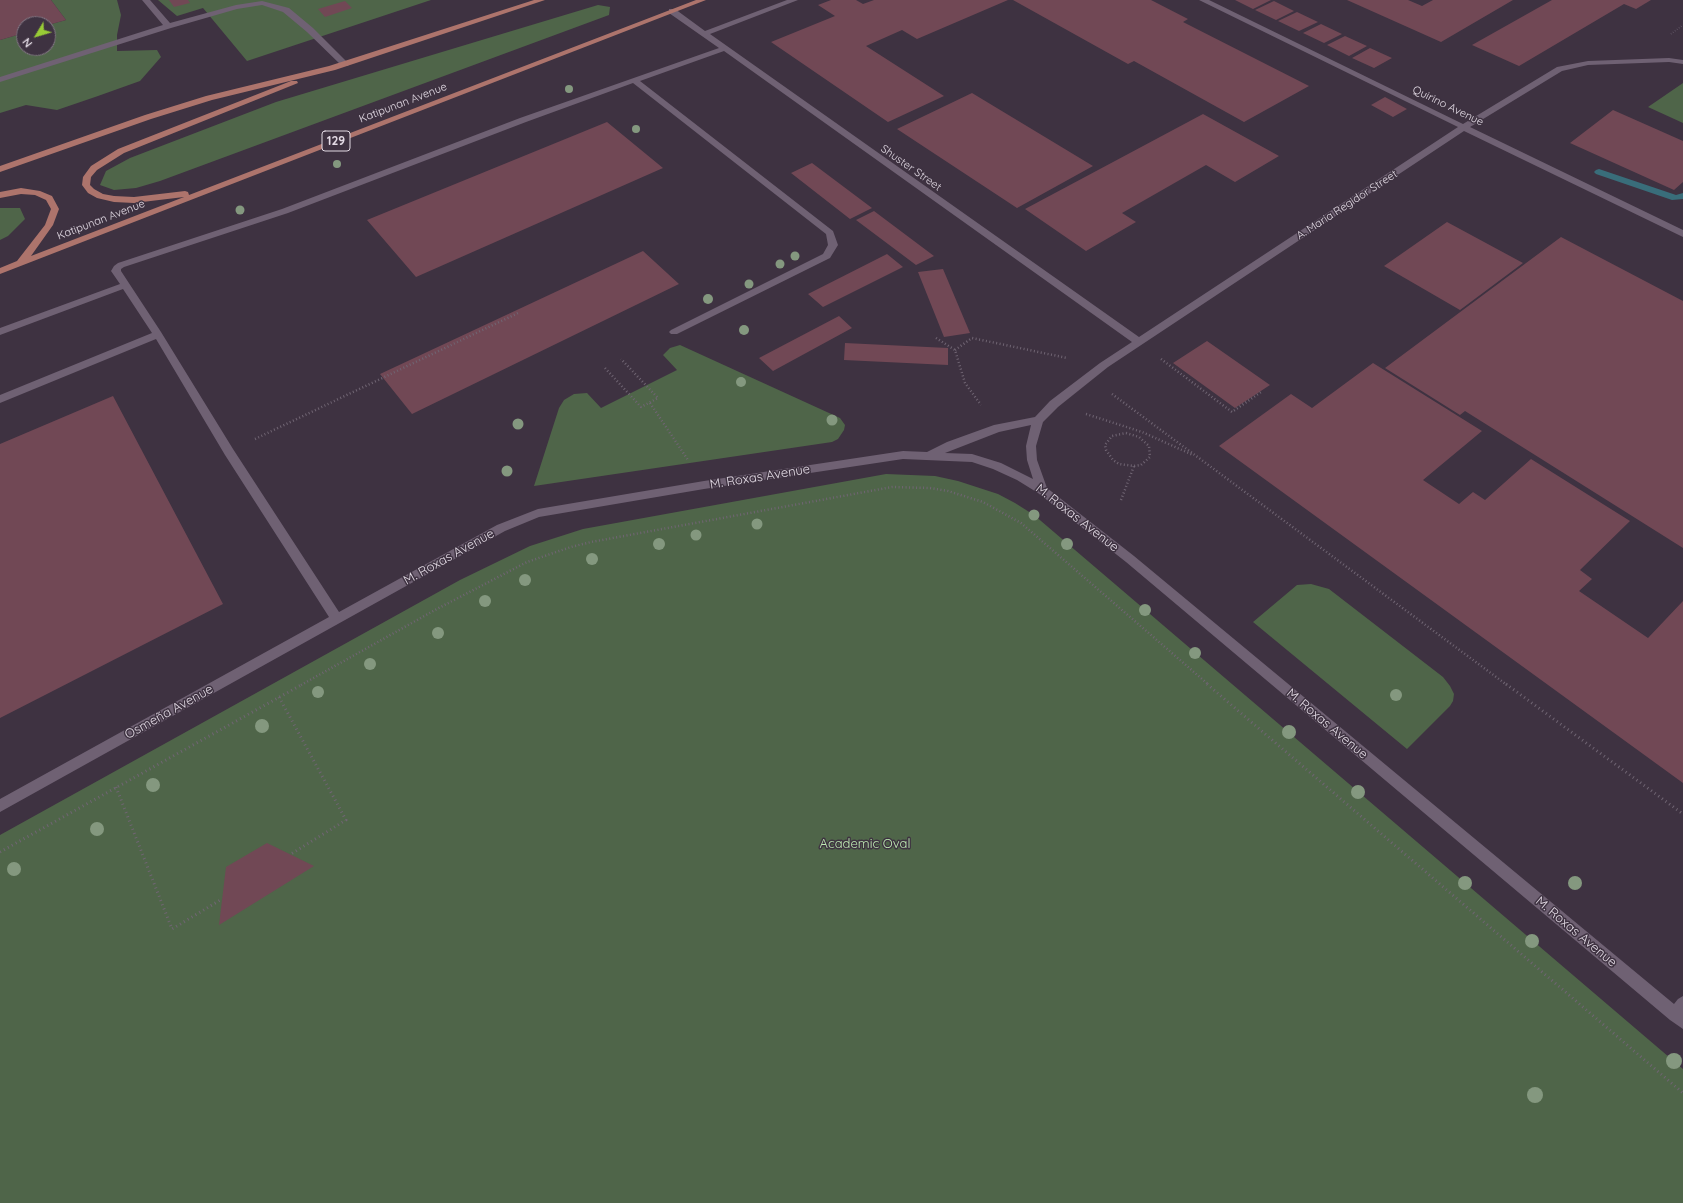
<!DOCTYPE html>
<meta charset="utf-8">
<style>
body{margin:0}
#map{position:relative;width:1683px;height:1203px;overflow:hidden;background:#3e3241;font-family:Quicksand,sans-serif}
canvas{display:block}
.north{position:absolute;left:16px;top:16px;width:40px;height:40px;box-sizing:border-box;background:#3e3241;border:1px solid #807582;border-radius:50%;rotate:232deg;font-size:11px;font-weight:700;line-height:16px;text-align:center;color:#e2dae4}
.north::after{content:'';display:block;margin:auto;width:14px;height:18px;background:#99cb36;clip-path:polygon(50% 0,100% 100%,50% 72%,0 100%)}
</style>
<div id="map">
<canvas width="1683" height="1203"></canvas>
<div class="north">N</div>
</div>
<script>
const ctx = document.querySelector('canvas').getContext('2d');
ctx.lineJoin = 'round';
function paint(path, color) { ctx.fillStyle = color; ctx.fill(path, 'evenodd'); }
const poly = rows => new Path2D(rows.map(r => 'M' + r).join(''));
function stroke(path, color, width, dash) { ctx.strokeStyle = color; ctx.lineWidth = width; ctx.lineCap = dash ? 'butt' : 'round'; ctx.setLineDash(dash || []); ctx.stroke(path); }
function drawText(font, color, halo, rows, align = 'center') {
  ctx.font = font + ' Quicksand,sans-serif'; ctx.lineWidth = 3; ctx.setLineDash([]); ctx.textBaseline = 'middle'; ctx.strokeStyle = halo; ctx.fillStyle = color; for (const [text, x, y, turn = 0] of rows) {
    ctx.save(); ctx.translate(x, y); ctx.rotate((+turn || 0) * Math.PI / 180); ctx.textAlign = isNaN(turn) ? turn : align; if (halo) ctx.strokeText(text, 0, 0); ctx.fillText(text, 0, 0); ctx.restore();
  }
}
paint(poly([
 [51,0,117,0,121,15,117,35,117,51,157,50,161,57,140,81,98,96,57,110,26,105,0,113,0,40,24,33,24,48,48,48,48,25,66,20],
 [158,0,431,0,247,61,203,8,177,16],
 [598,5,610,7,609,15,160,181,136,188,114,190,100,185,106,171,130,158,276,102],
 [1683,83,1683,123,1648,107],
 [0,208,20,208,25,219,8,236,0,240],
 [680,345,840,418,845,425,844,430,838,439,832,442,534,486,559,408,564,400,574,394,587,393,601,408,677,370,663,355,670,348],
 [886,474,935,476,958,481,998,494,1015,503,1034,515,1683,1069,1683,1203,0,1203,0,835,460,580,530,546,583,529],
 [1311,584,1329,589,1443,677,1450,686,1454,694,1453,701,1450,706,1407,749,1253,622,1297,585]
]), '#4f6549');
paint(poly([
 [1599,169,1676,195,1683,193,1683,199,1672,200,1596,174,1594,172,1596,170,1599,169]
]), '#396d7a');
paint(poly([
 [0,0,51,0,66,20,48,25,48,24,24,24,24,33,0,40],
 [169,0,188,0,190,3,174,7],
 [831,0,856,0,863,4,874,0,1008,0,917,39,902,30,866,46,944,96,888,122,771,42,835,16,818,5],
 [1013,0,1151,0,1188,19,1183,22,1309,86,1244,122,1134,61,1128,64],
 [1235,0,1271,0,1253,9],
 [1347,0,1408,0,1422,6,1433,0,1513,0,1441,42],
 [1552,0,1651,0,1636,9,1624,4,1519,66,1472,45],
 [345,1,352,8,325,17,318,9],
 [1274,1,1294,11,1276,20,1255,10],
 [1297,12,1318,22,1299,31,1278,21],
 [1321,24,1342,34,1324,43,1303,33],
 [1345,36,1367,46,1349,56,1327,45],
 [1370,48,1392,58,1374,68,1352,58],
 [972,93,1093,166,1017,208,897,129],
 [1385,97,1407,109,1393,117,1371,105],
 [1613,110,1683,141,1683,182,1674,190,1570,143],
 [1203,114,1279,156,1235,182,1206,165,1122,213,1136,222,1086,251,1025,209],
 [607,122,663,168,416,277,367,220],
 [812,163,872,208,850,219,791,173],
 [874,211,934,256,916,265,856,220],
 [1447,222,1523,263,1460,310,1384,266],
 [1561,237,1683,301,1683,548,1465,411,1460,415,1385,368],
 [643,251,679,284,412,414,380,374],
 [887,254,903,267,823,307,808,294],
 [943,269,970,333,944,337,918,272],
 [839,316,852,328,773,371,759,358],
 [1207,341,1270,385,1235,408,1173,363],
 [845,343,948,348,948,365,844,360],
 [1373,363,1482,431,1423,480,1459,504,1473,492,1485,500,1531,459,1630,521,1580,570,1592,579,1579,591,1648,638,1683,601,1683,783,1219,446,1291,394,1312,408],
 [113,396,223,604,0,718,0,444],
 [267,843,314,866,219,925,226,867]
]), '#714855');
stroke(poly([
 [1671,34,1683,25]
]), '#706573', 1.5, [0.5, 2]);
stroke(poly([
 [936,338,955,350,965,383,981,405],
 [955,350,972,338,1067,358],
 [1161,359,1232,412,1261,392],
 [605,368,641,407,658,398,621,359],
 [1112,394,1507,685],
 [650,403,688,460],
 [1086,414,1142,432,1193,455],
 [1126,433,1139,437,1149,446,1150,457,1141,465,1134,466,1119,464,1113,460,1106,450,1105,445,1112,436,1126,433],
 [255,439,518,313],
 [1121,500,1134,466],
 [301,685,435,610,527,562,571,547,591,542,892,487,930,488,948,491,983,502,1021,523,1209,685]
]), '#706573', 2.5, [1, 2.5]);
stroke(poly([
 [1207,684,1683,1093],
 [1506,684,1683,814],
 [279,697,346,820,291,854],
 [116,787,172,929,222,899],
 [0,852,303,684]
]), '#706573', 3, [1, 3.5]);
paint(poly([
 [142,0,150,0,170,23,236,5,262,1,289,8,313,28,349,64,348,66,342,66,307,32,283,12,262,5,237,9,171,28,0,82,0,77,163,25,142,0],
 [787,0,798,0,710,34,1139,337,1458,127,1199,0,1209,0,1463,124,1557,67,1588,61,1669,58,1683,60,1683,64,1669,62,1588,65,1562,71,1470,127,1683,230,1683,237,1464,131,1108,367,1058,407,1043,422,1036,446,1037,460,1047,488,1134,556,1674,1004,1678,999,1683,996,1683,1029,1670,1020,1126,562,1038,493,1017,480,993,469,972,462,903,459,704,489,539,517,505,531,0,812,0,799,329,617,225,455,156,339,0,403,0,395,152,333,123,289,0,335,0,328,120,284,111,271,114,266,118,263,282,209,520,118,719,48,669,13,669,9,675,9,705,31,787,0],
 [724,51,1132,342,1100,363,1050,401,1035,417,994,425,947,442,927,452,903,451,704,481,538,509,497,525,339,612,233,449,161,332,121,271,121,269,124,267,288,213,526,122,633,83,826,234,828,245,823,254,671,330,669,332,671,334,677,334,830,258,838,245,833,231,640,81,724,51],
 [1031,425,1026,446,1027,460,1033,479,1001,463,972,454,945,453,999,432,1031,425]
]), '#6f6173');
paint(poly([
 [534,0,545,0,335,70,212,100,151,119,0,172,0,166,145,115,206,96,329,66,534,0],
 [696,0,706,0,0,274,0,268,17,261,45,225,51,209,46,200,35,195,21,194,0,198,0,192,21,188,40,191,52,196,59,209,53,225,31,256,184,197,134,203,114,202,97,198,88,193,82,185,83,177,91,166,118,149,291,81,297,81,298,83,124,153,97,170,91,177,90,185,94,189,103,194,114,196,134,197,185,191,188,192,189,195,696,0]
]), '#ad746c');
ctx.fillStyle = '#84987f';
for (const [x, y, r] of [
 [569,89,4],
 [636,129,4],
 [337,164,4],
 [240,210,4.5],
 [795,256,4.5],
 [780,264,4.5],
 [749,284,4.5],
 [708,299,5],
 [744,330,5],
 [741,382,5],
 [832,420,5.5],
 [518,424,5.5],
 [507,471,5.5],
 [1034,515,5.5],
 [757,524,5.5],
 [696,535,5.5],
 [659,544,6],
 [1067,544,6],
 [592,559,6],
 [525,580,6],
 [485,601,6],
 [1145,610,6],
 [438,633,6],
 [1195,653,6],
 [370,664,6],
 [318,692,6],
 [1396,695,6],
 [262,726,7],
 [1289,732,7],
 [153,785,7],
 [1358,792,7],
 [97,829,7],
 [14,869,7],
 [1465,883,7],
 [1575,883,7],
 [1532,941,7],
 [1674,1061,8],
 [1535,1095,8]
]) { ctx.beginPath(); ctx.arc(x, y, r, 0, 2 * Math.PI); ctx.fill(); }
drawText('11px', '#e2dae4', '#3e3241', [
 ["Katipunan Avenue",403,103,-21],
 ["Quirino Avenue",1448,106,26],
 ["Shuster Street",911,168,35],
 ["A. Maria Regidor Street",1347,205,-33],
 ["Katipunan Avenue",101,220,-21]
]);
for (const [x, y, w] of [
 [336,141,28]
]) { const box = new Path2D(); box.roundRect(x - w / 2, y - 10, w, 20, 3); ctx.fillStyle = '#3e3241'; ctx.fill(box); stroke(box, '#e2dae4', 1); }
drawText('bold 12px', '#e2dae4', null, [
 ["129",336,141]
]);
drawText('13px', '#e2dae4', '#3e3241', [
 ["M. Roxas Avenue",760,477,-9],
 ["M. Roxas Avenue",1077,518,38],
 ["M. Roxas Avenue",449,557,-29],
 ["Osmeña Avenue",169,712,-29],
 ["M. Roxas Avenue",1327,724,40],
 ["M. Roxas Avenue",1576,932,40]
]);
drawText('13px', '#beebb2', '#3e3241', [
 ["Academic Oval",865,844]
]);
</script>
